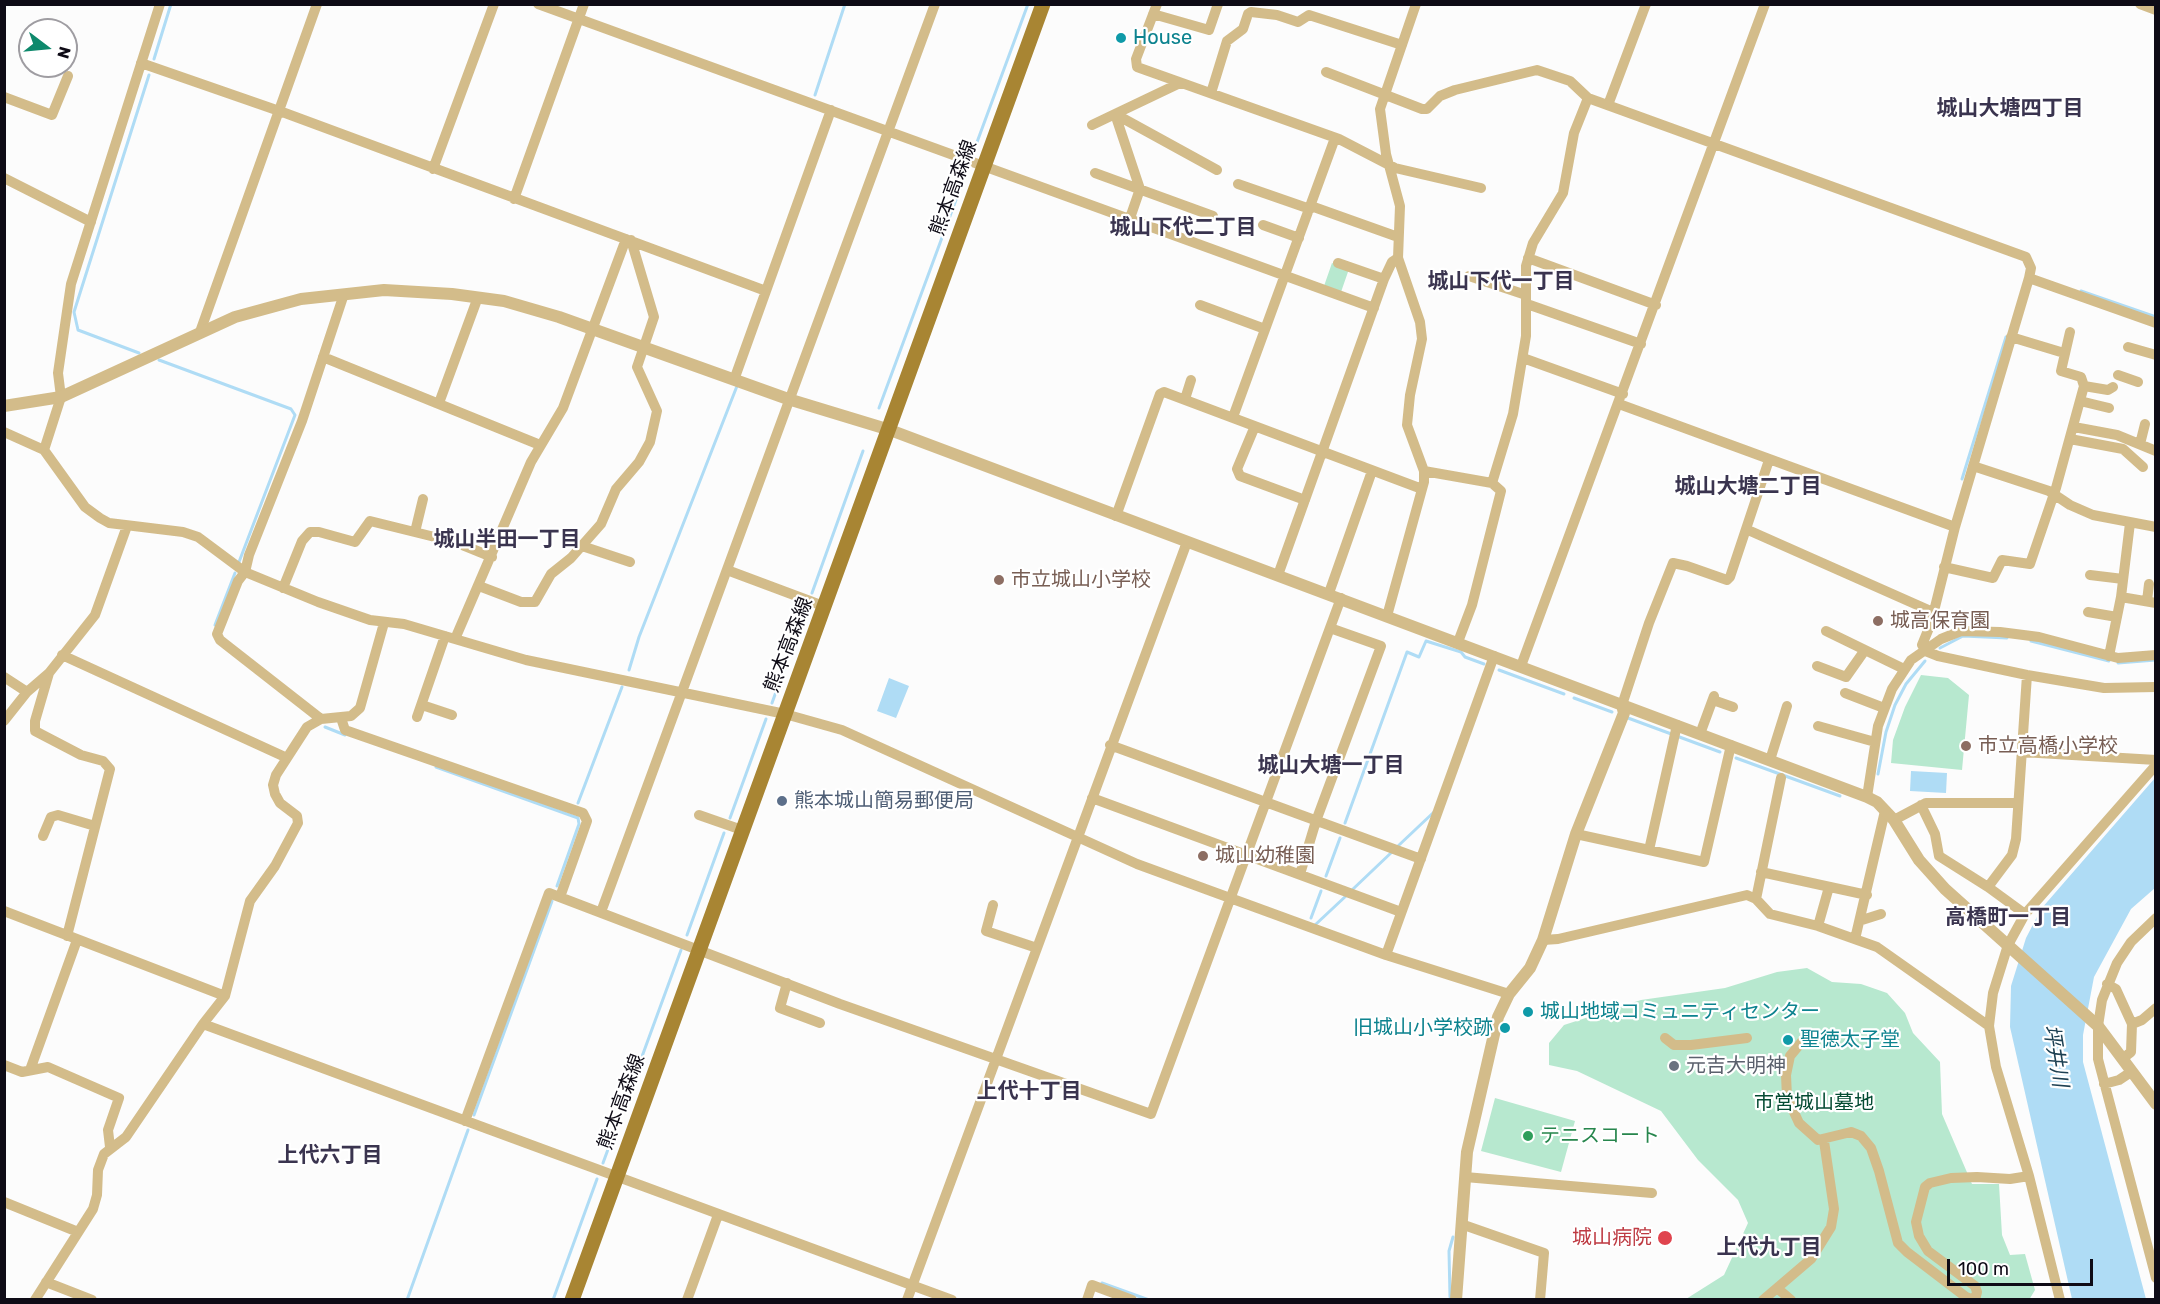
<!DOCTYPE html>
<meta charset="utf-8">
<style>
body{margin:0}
#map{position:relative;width:2160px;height:1304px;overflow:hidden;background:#fcfcfc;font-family:Rubik,sans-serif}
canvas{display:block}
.frame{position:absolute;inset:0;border:6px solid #0e0b16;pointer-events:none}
.north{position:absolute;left:18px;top:18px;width:60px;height:60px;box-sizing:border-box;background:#fff;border:2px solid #9f9da2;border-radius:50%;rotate:106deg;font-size:16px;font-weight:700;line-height:24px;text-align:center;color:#0e0b16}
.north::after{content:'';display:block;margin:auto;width:21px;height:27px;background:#0e896c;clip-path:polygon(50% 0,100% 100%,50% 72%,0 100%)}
.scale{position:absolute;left:1947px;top:1259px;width:146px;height:27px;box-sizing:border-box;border:3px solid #0e0b16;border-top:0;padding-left:8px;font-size:18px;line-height:21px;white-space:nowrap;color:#0e0b16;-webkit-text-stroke:4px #fff;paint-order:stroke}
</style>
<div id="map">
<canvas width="2160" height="1304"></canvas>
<div class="frame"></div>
<div class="north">N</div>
<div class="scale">100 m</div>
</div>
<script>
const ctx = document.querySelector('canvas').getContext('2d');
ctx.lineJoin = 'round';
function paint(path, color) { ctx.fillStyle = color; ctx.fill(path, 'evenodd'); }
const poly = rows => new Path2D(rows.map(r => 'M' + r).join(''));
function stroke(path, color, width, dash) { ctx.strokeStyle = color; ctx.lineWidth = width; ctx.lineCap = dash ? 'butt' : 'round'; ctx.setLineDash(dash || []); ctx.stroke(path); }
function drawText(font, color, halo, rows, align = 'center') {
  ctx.font = font + ' Rubik,"Noto Sans JP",sans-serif'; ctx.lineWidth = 4.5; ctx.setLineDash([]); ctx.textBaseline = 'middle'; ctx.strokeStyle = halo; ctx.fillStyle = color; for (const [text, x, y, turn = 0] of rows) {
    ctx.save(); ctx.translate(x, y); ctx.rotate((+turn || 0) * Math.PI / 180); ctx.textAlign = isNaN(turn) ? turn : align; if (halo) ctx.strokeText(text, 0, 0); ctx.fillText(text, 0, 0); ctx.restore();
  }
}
paint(poly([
 [1332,263,1349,269,1341,292,1324,286],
 [1921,675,1948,678,1969,695,1962,770,1891,763,1893,740,1905,707],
 [1807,968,1832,982,1861,984,1887,993,1905,1013,1913,1033,1940,1062,1942,1114,1972,1184,1999,1184,2002,1235,2010,1255,2025,1254,2035,1290,2029,1300,1686,1299,1724,1275,1748,1223,1738,1200,1698,1160,1661,1111,1577,1071,1549,1065,1549,1043,1564,1025,1641,1000,1725,988,1777,972],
 [1495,1098,1575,1121,1561,1172,1481,1151]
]), '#b7e8cf');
paint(poly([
 [889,678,909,686,896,718,877,711],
 [1911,771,1947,773,1946,793,1910,791],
 [2155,778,2155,888,2131,909,2094,977,2083,1035,2083,1062,2146,1299,2072,1299,2010,1027,2011,986,2026,938,2041,909]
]), '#afdcf5');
stroke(poly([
 [154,59,171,4],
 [815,95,845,4],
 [973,153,1028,4],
 [2081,291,2156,317],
 [139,353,78,330,74,312,149,75],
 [159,360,291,409,295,415,239,562],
 [879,408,967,170],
 [1962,479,2006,337],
 [812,593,863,451],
 [215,625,235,573],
 [2031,641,2109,661],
 [1940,648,1963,636,2007,638],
 [2118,663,2156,660],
 [629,670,639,637,737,386],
 [1499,670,1564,694],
 [1574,698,1612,712],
 [772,703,806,608],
 [1628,718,1720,752],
 [325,727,345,735],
 [1736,758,1840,796],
 [436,767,578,818,579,824,557,886],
 [1878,774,1886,732,1895,705,1906,684,1925,661],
 [578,803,622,687],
 [730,818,766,719],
 [1345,823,1407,652,1419,657,1426,641,1461,652,1465,657,1484,664],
 [1398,846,1434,812],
 [1326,876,1340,838],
 [1352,890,1393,851],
 [1311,918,1321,891],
 [1315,925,1347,895],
 [687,935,724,833],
 [474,1115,552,901],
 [603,1163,681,950],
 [1102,1283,1149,1300],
 [1450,1297,1449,1251,1453,1237],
 [407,1300,468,1130],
 [553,1300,597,1179]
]), '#afdcf5', 3);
stroke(poly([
 [538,4,1374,308],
 [1157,4,1136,59,1137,67,1339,139,1395,168,1481,188],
 [2140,4,2156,10],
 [1153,14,1209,30,1218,4],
 [141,63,285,113,766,291],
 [1326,72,1422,109,1427,109,1440,96,1455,90,1537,70,1570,81,1588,98,2026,257,2031,268,2029,278,1955,527,1931,623,1922,645,1928,652,1938,656,2027,675,2104,688,2156,687],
 [1211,93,1227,41,1243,29,1248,14,1251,12,1277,15,1298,22,1309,15,1402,45],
 [4,97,52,115,68,76],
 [1608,105,1646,4],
 [1092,125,1115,114,1217,170],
 [433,169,494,4],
 [1095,173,1213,216],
 [4,178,91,222],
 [1238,184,1310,209],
 [514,199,584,4],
 [1311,206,1398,237],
 [1130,218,1140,189,1115,114,1180,83],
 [1263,225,1299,238],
 [1528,258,1656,305],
 [1338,263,1384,279],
 [1469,276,1526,295],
 [2029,278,2156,323],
 [1527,304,1641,344],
 [1200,305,1265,329],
 [200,332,317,4],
 [2070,332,2061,371,2081,377,2084,386],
 [2011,337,2064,353],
 [2128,347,2156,355],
 [323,357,540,445],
 [1523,358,1623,394],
 [2118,375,2138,382],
 [734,380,831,110],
 [1185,399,1191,380],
 [2080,401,2109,408],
 [439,403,478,297],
 [1619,404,1955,527],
 [1233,417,1335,138],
 [1255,426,1237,469,1240,476,1305,500],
 [2074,427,2117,435,2156,451],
 [4,432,44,450,85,507,100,518,109,523,183,532,198,537,245,572,318,602,370,620,404,624,526,660,785,714,842,730,1137,864,1386,955,1509,994],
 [2070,439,2123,449,2143,467],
 [2140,444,2145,424],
 [44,450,61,397,58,373,71,284,160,4],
 [1973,466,2049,491,2070,505,2093,515,2156,527],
 [1424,471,1492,483,1501,491,1472,605,1458,642],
 [1492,483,1513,414,1526,336,1526,266,1533,243,1563,193,1574,133,1588,98],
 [1116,516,1160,394,1164,392,1422,489],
 [1748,530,1933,612],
 [415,532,423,499],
 [582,546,630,562],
 [1944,567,1993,578,2002,560,2030,564,2056,488,2084,386,2108,390,2113,387],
 [727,570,826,607],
 [1278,575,1384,279,1392,262,1398,258],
 [2090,575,2123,579],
 [479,586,521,602,535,602,551,574,571,558,601,524,616,489,639,462,650,442,657,411,637,367,654,317,631,240],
 [283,588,302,541,310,532,319,532,355,542,370,521,455,542,492,557],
 [1329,593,1372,471],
 [2121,597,2156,603],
 [2147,601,2149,584],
 [2088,612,2117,617],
 [1387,616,1424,482,1424,471,1407,425,1410,395,1422,339,1420,322,1398,258,1400,206,1386,154,1380,109,1416,4],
 [1826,631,1904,669],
 [455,639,531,462,563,408,626,239],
 [62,655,285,757],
 [2109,656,2121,597,2130,523],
 [1521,666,1765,4],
 [1817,666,1846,677,1865,650],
 [49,673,35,721,35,731,81,755,103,761,110,769,67,936],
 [4,677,27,692],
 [1845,693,1884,708],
 [1713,700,1733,707],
 [422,705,452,715],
 [1622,705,1649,623,1673,563,1687,566,1727,580,1730,577,1769,460],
 [417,717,445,636],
 [341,718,345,730,583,813,587,821,560,897],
 [321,719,220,640,217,634,238,581,245,572,249,555,302,421,344,294],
 [4,721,27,692,49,673,95,615,127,526],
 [1818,726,1875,742],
 [1700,734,1714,696],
 [1110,745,1421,859],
 [2022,752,2156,760],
 [1770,760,1787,706],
 [1867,797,1878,726,1892,689,1911,660,1941,639,1961,631,2000,632,2039,637,2118,658,2156,655],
 [1092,798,1401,912],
 [1921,805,1935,834,1939,856,1988,887],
 [699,815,742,830],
 [1894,820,1926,803,2018,803],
 [1576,834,1704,862,1731,745],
 [43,836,51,817,58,815,95,826],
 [1649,850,1677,725],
 [1761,872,1867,895],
 [1300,874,1316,821,1381,646,1330,628],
 [1756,899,1781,778],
 [993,905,986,931,1037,948],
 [4,911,225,996],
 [601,912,935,4],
 [2025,914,1988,887,2012,855,2016,839,2027,675],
 [2156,918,2131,942,2117,963,2102,1000,2098,1026,2098,1059,2156,1278],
 [1862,920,1881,914],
 [1818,926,1829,887],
 [1855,939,1885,811],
 [1543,940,1558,939,1747,895,1756,899,1770,914,1818,926,1877,947,1989,1026],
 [1386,955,1494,656],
 [787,983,780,1008,820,1023],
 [2107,984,2116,989,2132,1024,2131,1052,2122,1059],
 [203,1024,952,1300],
 [2132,1024,2142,1020,2156,1008],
 [1665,1038,1674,1045,1691,1045,1747,1038],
 [1805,1038,1790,1056,1786,1075,1787,1097,1799,1123,1818,1140,1851,1132,1861,1136,1871,1148,1879,1171,1898,1243,1907,1252,1966,1297,1974,1300],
 [4,1065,22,1072,48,1067,119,1098,108,1130,110,1147],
 [30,1070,77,940],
 [2104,1084,2119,1080,2131,1072],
 [465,1121,549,893,840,1004,1151,1114,1341,598],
 [1465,1177,1652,1193],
 [4,1202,78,1232],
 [1461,1224,1544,1253,1540,1300],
 [46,1282,92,1300],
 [1777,1288,1791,1300],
 [35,1300,93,1209,97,1195,98,1170,104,1154,126,1137,203,1024,225,996,250,901,275,866,298,823,297,816,280,803,275,794,273,785,276,775,307,727,321,719,351,716,360,708,384,623],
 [687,1300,718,1215],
 [907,1300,1187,542],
 [1087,1300,1092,1285,1132,1300],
 [1763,1300,1811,1259,1831,1227,1834,1209,1824,1141],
 [1975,1300,1977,1292,1975,1286,1928,1251,1919,1236,1916,1222,1925,1187,1930,1183,1951,1178,1977,1177,2010,1179,2029,1176],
 [2060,1300,2029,1176,1996,1067,1989,1026,1993,993,2008,945,2025,914,2156,765]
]), '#d3bc8a', 10);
stroke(poly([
 [4,406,61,397,235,317,301,299,384,290,452,294,504,301,559,317,788,399,890,430,1867,797,1877,802,1894,820,1919,860,1945,889,2098,1026,2156,1104],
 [1456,1300,1467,1152,1498,1017,1509,994,1530,968,1543,940,1576,834,1624,713,1622,705]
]), '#d3bc8a', 12);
stroke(poly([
 [572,1300,1043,4]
]), '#a88533', 15);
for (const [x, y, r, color] of [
 [1121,38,6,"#0f9aa8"],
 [999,580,6,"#8d6e63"],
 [1878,621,6,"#8d6e63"],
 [1966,746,6,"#8d6e63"],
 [782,801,6,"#5c6f8a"],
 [1203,856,6,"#8d6e63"],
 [1528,1012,6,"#0f9aa8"],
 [1505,1028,6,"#0f9aa8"],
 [1788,1040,6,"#0f9aa8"],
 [1674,1066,6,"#6b7280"],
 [1528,1136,6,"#2e9e5b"],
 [1665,1238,8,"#e0444e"]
]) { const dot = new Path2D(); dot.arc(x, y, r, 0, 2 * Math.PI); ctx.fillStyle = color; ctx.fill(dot); stroke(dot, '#fff', 2); }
drawText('20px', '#0d838f', '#fff', [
 ["House",1133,38],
 ["城山地域コミュニティセンター",1540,1012],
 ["旧城山小学校跡",1493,1028,"right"],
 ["聖徳太子堂",1800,1040]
], 'left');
drawText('20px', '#0e0b16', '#fff', [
 ["熊本高森線",954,188,-70],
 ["熊本高森線",789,645,-69],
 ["熊本高森線",622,1102,-70]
]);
drawText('20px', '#785e54', '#fff', [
 ["市立城山小学校",1011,580],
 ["城高保育園",1890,621],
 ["市立高橋小学校",1978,746],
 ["城山幼稚園",1215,856]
], 'left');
drawText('20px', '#4e5e75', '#fff', [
 ["熊本城山簡易郵便局",794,801]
], 'left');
drawText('20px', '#5b616d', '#fff', [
 ["元吉大明神",1686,1066]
], 'left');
drawText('20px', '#054b33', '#fff', [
 ["市営城山墓地",1814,1103]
]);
drawText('20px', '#27864d', '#fff', [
 ["テニスコート",1540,1136]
], 'left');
drawText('20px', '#be3a42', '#fff', [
 ["城山病院",1652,1238]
], 'right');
drawText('bold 21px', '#3a344f', '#fff', [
 ["城山大塘四丁目",2010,109],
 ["城山下代二丁目",1183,228],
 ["城山下代一丁目",1501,282],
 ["城山大塘二丁目",1748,487],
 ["城山半田一丁目",507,540],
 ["城山大塘一丁目",1331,766],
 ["高橋町一丁目",2008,918],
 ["上代十丁目",1029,1092],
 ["上代六丁目",330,1156],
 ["上代九丁目",1769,1248]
]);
drawText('italic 21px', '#1e4153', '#fff', [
 ["坪井川",2055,1056,81]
]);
</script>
